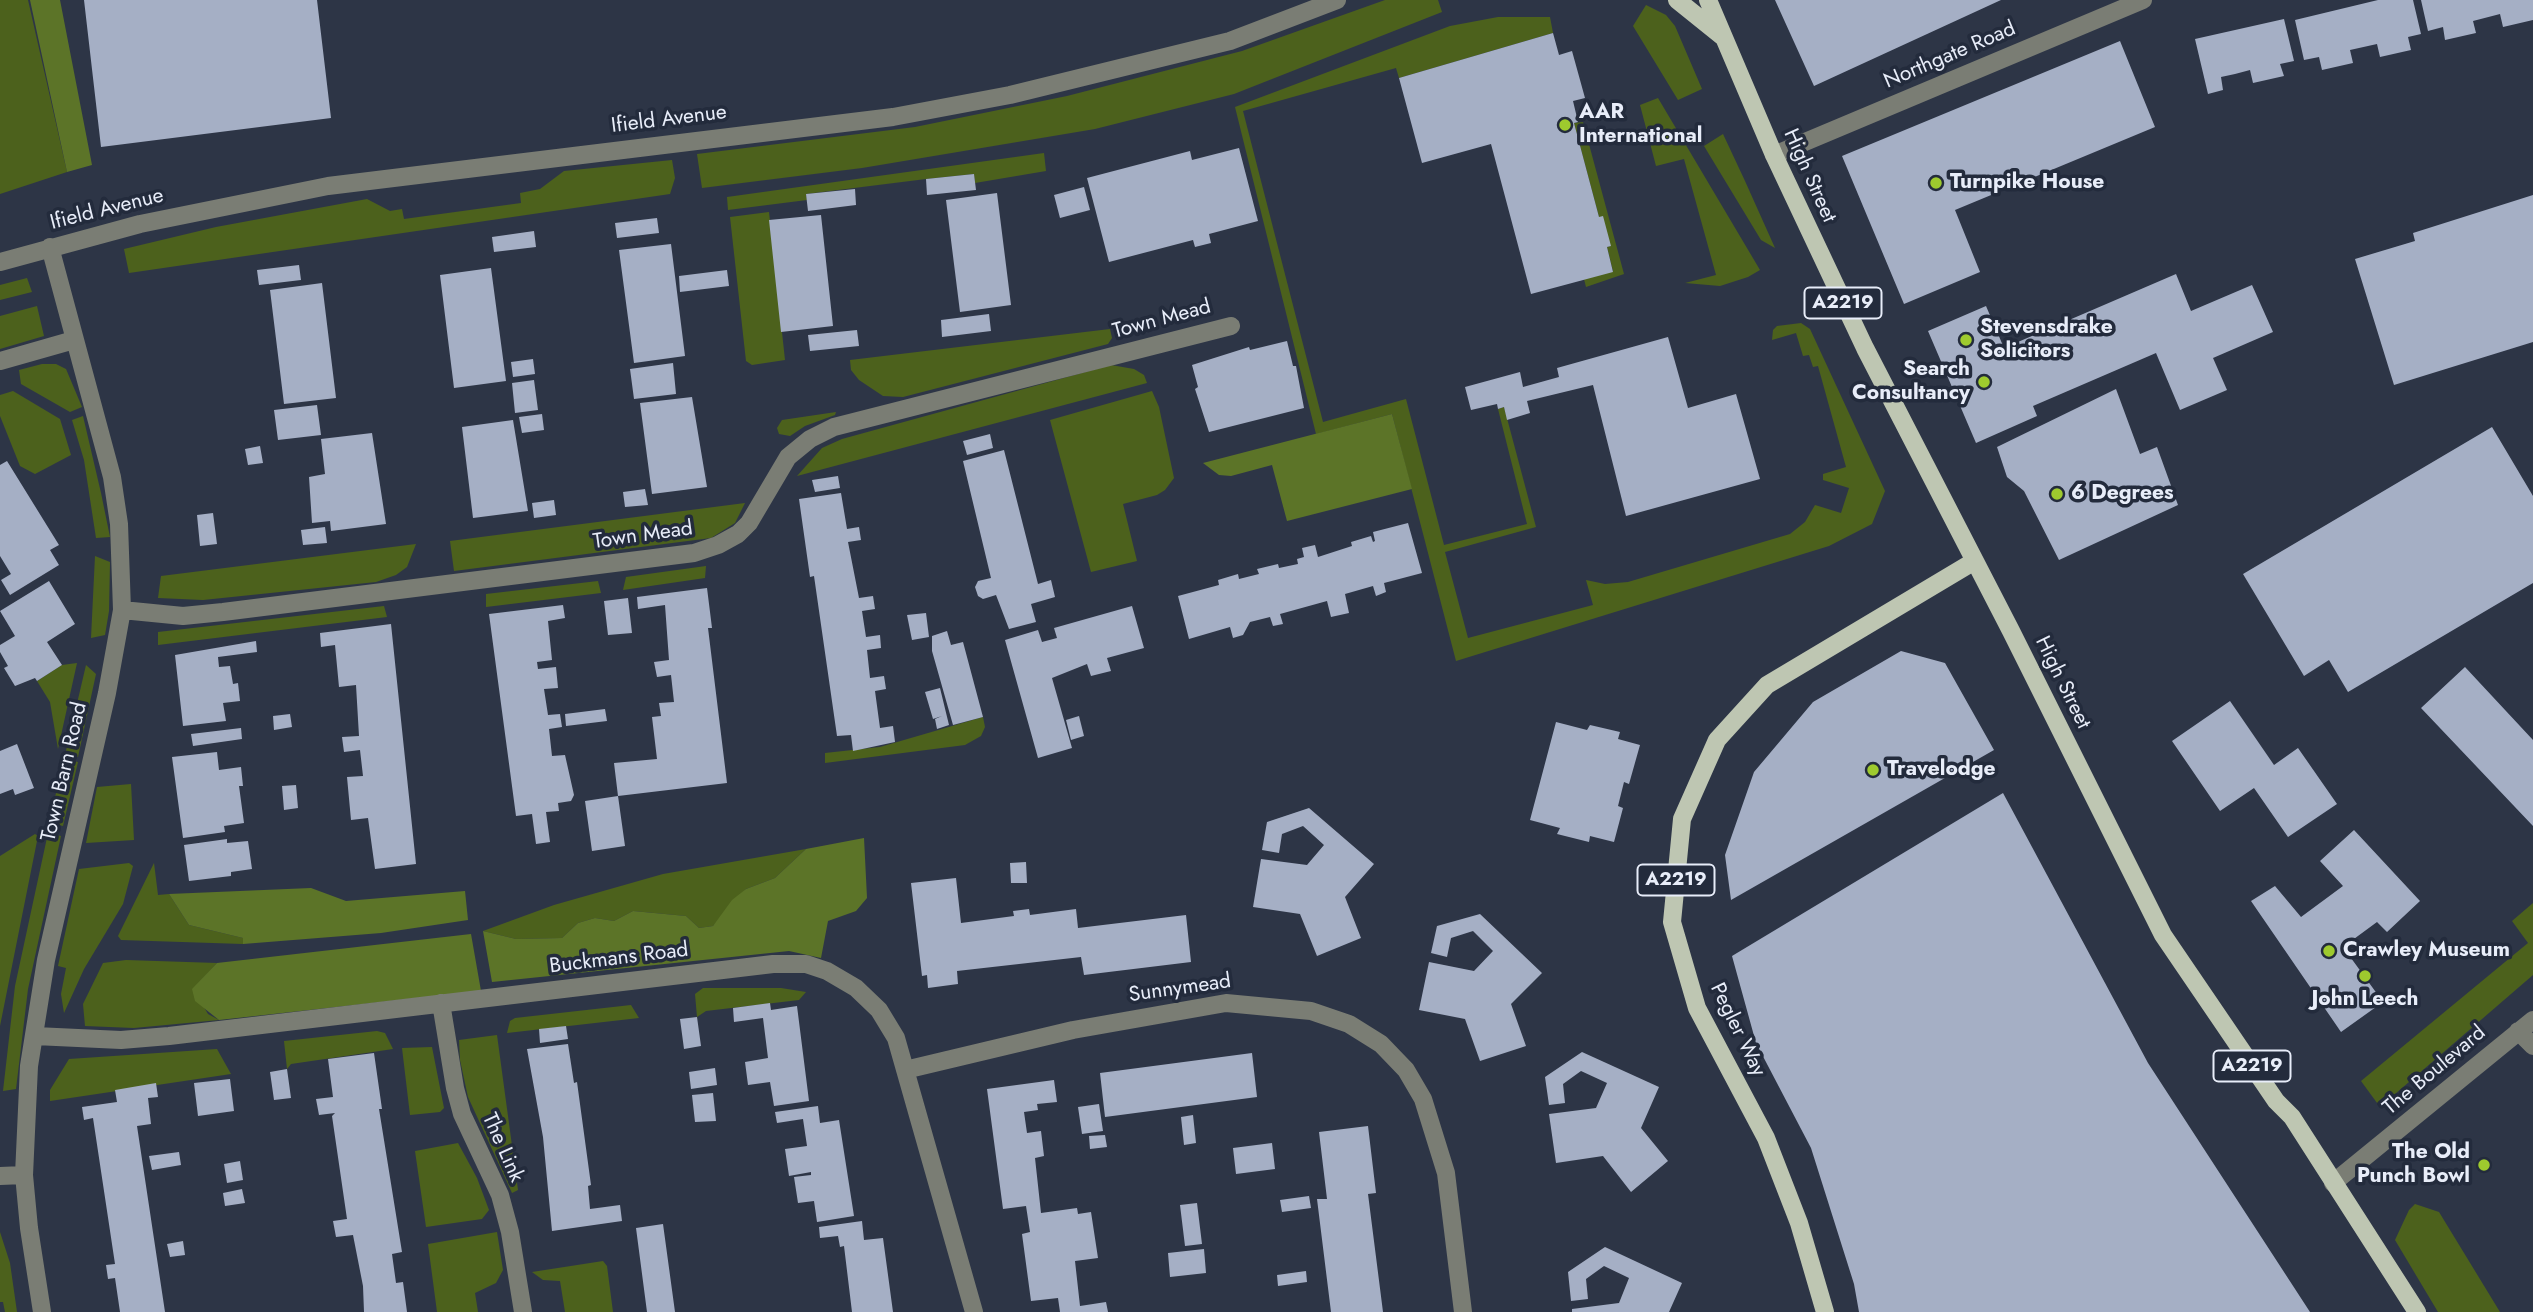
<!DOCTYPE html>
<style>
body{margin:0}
canvas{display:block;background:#2d3546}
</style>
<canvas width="2533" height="1312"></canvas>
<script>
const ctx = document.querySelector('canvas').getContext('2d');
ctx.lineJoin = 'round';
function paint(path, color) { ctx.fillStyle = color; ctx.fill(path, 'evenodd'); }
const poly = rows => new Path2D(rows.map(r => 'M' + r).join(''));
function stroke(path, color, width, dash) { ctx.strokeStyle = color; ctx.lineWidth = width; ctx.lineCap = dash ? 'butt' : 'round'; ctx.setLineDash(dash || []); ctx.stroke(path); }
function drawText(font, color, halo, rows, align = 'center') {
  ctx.font = font + ' Jost,sans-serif'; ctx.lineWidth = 7; ctx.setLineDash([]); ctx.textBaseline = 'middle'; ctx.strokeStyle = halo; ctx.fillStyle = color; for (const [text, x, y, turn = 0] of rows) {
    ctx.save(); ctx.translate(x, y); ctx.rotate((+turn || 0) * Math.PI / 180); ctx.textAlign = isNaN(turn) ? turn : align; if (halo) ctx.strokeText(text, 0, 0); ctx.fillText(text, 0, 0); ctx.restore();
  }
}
paint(poly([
 [0,0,28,0,67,172,0,194],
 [1385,0,1438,0,1442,12,1234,94,1095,129,862,168,702,188,697,154,915,127,1067,96,1242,51],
 [1646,5,1666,15,1675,26,1702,89,1678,100,1633,26],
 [1498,17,1550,17,1553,33,1399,78,1396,68,1243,111,1323,422,1406,399,1444,545,1527,524,1498,409,1504,407,1536,527,1445,552,1468,638,1593,605,1586,580,1605,584,1628,582,1790,534,1805,522,1815,505,1841,513,1849,488,1823,480,1823,474,1846,467,1818,366,1813,367,1809,355,1803,356,1796,333,1772,340,1773,330,1777,326,1801,323,1810,329,1885,491,1872,524,1829,546,1456,661,1392,414,1316,434,1235,107,1450,26],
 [1658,98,1760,270,1748,277,1720,286,1685,283,1716,275,1684,159,1656,166,1640,105],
 [1583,122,1624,274,1586,287,1584,279,1613,271,1607,247,1610,246,1599,217,1574,123],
 [1723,134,1745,181,1775,248,1761,240,1704,146],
 [1044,153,1046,171,975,183,974,174,926,179,806,194,807,200,728,210,727,197],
 [672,160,675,178,670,194,129,273,124,249,216,227,367,199,390,211,402,209,404,219,521,203,520,193,540,189,564,171],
 [769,212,785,360,752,365,746,361,730,217],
 [27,278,32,292,0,300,0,285],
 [37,306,44,336,0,349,0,316],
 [1110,329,1112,338,1108,344,903,397,883,396,859,380,851,370,850,360],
 [42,364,56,364,66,369,82,407,70,412,21,384,19,370],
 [1111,365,1134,369,1144,375,1147,383,797,476,822,448,842,439],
 [13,391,60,419,71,455,35,474,20,466,0,416,0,395],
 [1152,391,1159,407,1174,478,1165,490,1157,495,1123,504,1137,561,1091,572,1050,420],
 [836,412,835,415,805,426,790,436,779,434,777,428,782,420],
 [83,416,101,493,110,537,96,538,84,460,72,420],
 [745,503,735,523,711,538,454,571,450,541],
 [416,544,407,567,396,575,376,582,203,600,158,598,161,576],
 [95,556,110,562,109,611,105,635,91,638],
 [706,566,705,578,623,590,626,577],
 [598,581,601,593,486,607,486,594],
 [384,606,387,617,158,645,158,632],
 [77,663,58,749,50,702,37,681,62,665],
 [86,665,96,674,78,757,65,755],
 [983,717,985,727,981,736,965,745,825,763,825,753,880,747],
 [64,759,78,762,63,826,49,823],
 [131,784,134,840,86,843,97,787],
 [48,833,61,836,28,989,16,1089,3,1091,15,986],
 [35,834,38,836,0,1026,0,856],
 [806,849,775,878,746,889,713,926,699,928,686,916,633,911,614,921,595,918,578,923,562,938,516,939,483,931,554,905,663,874],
 [129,863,133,866,123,904,84,969,64,1013,61,994,66,968,58,966,79,869],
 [154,863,158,895,169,894,189,925,243,938,243,944,121,940,118,936],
 [2533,903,2533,975,2380,1107,2361,1081,2528,943,2512,921],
 [126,960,217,963,193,989,208,1014,219,1020,134,1028,85,1026,83,1004,103,963],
 [703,988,781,988,806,992,799,1000,706,1011,697,1017,695,994],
 [631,1005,639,1018,507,1033,510,1021,515,1018],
 [377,1031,385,1033,393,1049,291,1064,287,1069,284,1041],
 [497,1035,518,1190,512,1193,468,1097,460,1060,459,1040],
 [432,1047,444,1108,440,1112,410,1115,402,1048],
 [217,1049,231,1074,50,1101,50,1090,69,1059],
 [458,1143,477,1178,489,1210,482,1219,426,1227,415,1151],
 [2415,1204,2439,1212,2500,1312,2438,1312,2395,1240,2409,1210],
 [0,1232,10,1263,17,1312,5,1312,3,1302,0,1302],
 [497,1232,503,1270,496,1283,475,1293,478,1312,437,1312,428,1244],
 [603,1261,607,1266,613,1312,565,1312,560,1281,543,1280,532,1272]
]), '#4c611c');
paint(poly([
 [30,0,60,0,92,165,67,172],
 [1392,414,1412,489,1287,521,1272,465,1231,476,1219,475,1203,463],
 [864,838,867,898,856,911,828,921,821,958,789,951,770,953,492,982,483,931,516,939,562,938,578,923,595,918,614,921,633,911,686,916,699,928,713,926,732,900,746,889,775,878,806,849],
 [311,888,346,901,465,891,468,920,381,933,243,944,243,938,189,925,169,894],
 [471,934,481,991,219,1020,195,1001,192,989,217,963]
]), '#5c7428');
paint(poly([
 [84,0,317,0,331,118,101,147],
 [1775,0,2001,0,1814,86],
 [2378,0,2413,0,2421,34,2408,37,2411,50,2380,57,2377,44,2350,50,2353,63,2322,70,2319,57,2304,60,2295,20],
 [2421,0,2533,0,2533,20,2503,27,2500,14,2473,21,2476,33,2445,40,2443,27,2428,31],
 [2284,19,2294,61,2280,64,2284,76,2253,83,2250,70,2235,74,2221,77,2223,90,2208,94,2195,39],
 [1553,33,1559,55,1572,51,1585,98,1573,101,1578,122,1574,123,1599,217,1603,216,1611,246,1607,247,1613,272,1531,294,1491,144,1422,163,1399,78],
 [2120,41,2155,127,1955,210,1980,272,1904,304,1842,156],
 [1239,148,1258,221,1209,234,1211,243,1195,247,1193,240,1109,262,1087,178,1190,151,1192,160],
 [974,174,976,190,927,195,926,179],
 [1084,187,1090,210,1060,218,1054,195],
 [855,189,856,205,808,211,806,194],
 [997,193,1011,305,960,312,946,200],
 [2533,195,2533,342,2394,385,2355,259,2415,241,2413,233],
 [821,215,833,326,781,332,769,220],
 [657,218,659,233,617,238,615,223],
 [534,231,536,247,494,252,492,237],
 [671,244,685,356,634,363,619,250],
 [299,265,301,280,259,285,257,270],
 [491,268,506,381,454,388,440,275],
 [727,270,729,286,680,292,679,276],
 [2176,274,2191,311,2252,285,2273,332,2213,358,2227,390,2180,410,2156,353,2033,406,2037,416,1976,443,1928,331,1986,306,2004,348],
 [322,283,336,398,284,404,270,290],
 [989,314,991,331,942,337,941,320],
 [857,330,859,346,810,351,808,335],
 [1668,337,1688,408,1736,394,1760,479,1626,516,1593,385,1527,401,1530,413,1507,420,1504,407,1498,409,1497,404,1471,410,1465,387,1520,372,1523,387,1559,377,1557,368],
 [1287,341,1293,366,1296,366,1304,408,1209,432,1195,389,1198,387,1192,365,1249,347,1250,350],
 [533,359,535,374,513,377,511,362],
 [673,363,676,394,634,399,630,369],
 [534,380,538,410,515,413,512,383],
 [2116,389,2140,454,2157,447,2178,505,2059,560,2024,491,2007,477,1997,447],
 [692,397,707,487,652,494,640,403],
 [317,405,321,435,278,440,274,410],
 [542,414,544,430,522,433,519,417],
 [513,420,528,511,473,518,462,427],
 [2492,427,2533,496,2533,583,2348,692,2329,660,2304,676,2243,574],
 [372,433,386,524,331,531,330,521,312,523,309,477,325,474,321,439],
 [990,434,993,448,967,455,963,441],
 [260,446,263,463,248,465,245,449],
 [1004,450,1038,584,1051,580,1055,597,1031,604,1036,622,1009,629,996,595,983,599,978,596,975,587,978,581,991,578,963,461],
 [7,461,59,545,50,550,59,565,10,595,1,580,11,574,0,556,0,465],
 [838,476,840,488,815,492,812,480],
 [645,489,648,505,625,507,623,492],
 [841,493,847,529,859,527,861,540,848,542,859,598,873,596,875,609,862,611,866,637,880,635,881,648,867,650,870,678,884,676,886,689,875,691,880,728,893,726,895,742,853,751,851,735,837,736,814,576,810,577,799,499],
 [554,500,556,515,534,518,532,503],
 [213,513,217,544,200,546,197,515],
 [1408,523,1422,573,1384,583,1386,592,1376,596,1373,586,1345,594,1349,613,1331,617,1327,601,1280,614,1283,624,1273,626,1270,617,1250,622,1243,635,1233,638,1230,627,1189,639,1178,596,1219,585,1218,580,1238,574,1239,579,1259,574,1257,569,1278,564,1279,568,1298,564,1297,559,1304,557,1302,548,1315,545,1318,557,1352,546,1351,542,1371,536,1373,542,1375,541,1373,532],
 [325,527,327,543,303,545,301,530],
 [49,581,75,624,47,642,62,665,37,681,35,678,15,686,4,668,8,666,0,652,0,645,15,636,0,611],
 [707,588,712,628,708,628,727,783,618,796,614,763,657,759,652,717,661,716,659,703,674,702,671,675,657,677,654,662,669,660,665,605,638,609,637,597],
 [628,598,632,633,608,635,604,601],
 [563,605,565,618,548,621,552,660,537,662,538,669,556,667,558,688,544,689,548,715,560,714,562,727,549,729,552,756,565,755,574,795,571,801,558,803,559,811,546,812,550,842,536,844,532,814,516,816,489,614],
 [1132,606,1144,648,1107,658,1111,671,1091,676,1087,664,1052,678,1072,748,1038,758,1005,640,1038,630,1042,642,1057,638,1054,628],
 [926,613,929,637,912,640,907,615],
 [391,624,416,864,375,869,368,818,351,820,347,777,363,776,360,750,344,752,342,737,359,736,356,685,339,687,335,645,321,647,320,633],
 [947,631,951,645,963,642,983,717,953,725,932,651,932,636],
 [256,641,257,652,218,657,219,667,230,666,233,684,238,683,240,701,223,703,226,721,183,726,175,655],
 [1901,651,1945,663,1994,750,1731,900,1725,855,1754,772,1813,702],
 [2465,667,2533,740,2533,826,2421,708],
 [940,688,949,725,937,729,935,719,942,716,933,719,925,692],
 [2230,701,2274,765,2298,748,2337,804,2288,837,2254,788,2220,811,2172,741],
 [605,709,607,721,566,726,565,714],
 [290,714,292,727,274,730,273,716],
 [1079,716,1084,736,1071,740,1066,720],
 [1556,722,1587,730,1590,725,1620,732,1618,739,1640,745,1629,784,1624,782,1618,806,1623,808,1614,842,1590,836,1589,842,1557,834,1560,828,1530,820],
 [241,728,242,739,193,746,191,734],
 [17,744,34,788,15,795,13,789,0,794,0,751],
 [217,752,219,770,241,767,243,786,239,786,244,823,224,826,225,832,183,838,172,757],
 [296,785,298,808,284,810,282,786],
 [2003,793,2148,1063,2310,1312,1859,1312,1854,1284,1811,1148,1756,1043,1732,956],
 [618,796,625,846,592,851,585,801],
 [1309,808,1374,864,1345,897,1361,938,1317,956,1300,914,1253,907,1261,859,1307,865,1324,845,1303,826,1282,834,1279,853,1262,850,1267,822],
 [2354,830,2420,901,2387,932,2377,922,2343,947,2383,1002,2341,1032,2251,901,2275,886,2301,917,2343,886,2320,861],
 [227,839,227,843,248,841,252,869,231,872,231,876,189,881,184,845],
 [1026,862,1027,883,1011,883,1010,863],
 [956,878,961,923,1014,916,1013,911,1029,909,1030,915,1076,909,1078,928,1186,915,1191,962,1084,975,1081,957,957,971,958,984,928,988,927,975,922,976,911,883],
 [1480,914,1542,973,1511,1004,1526,1046,1480,1061,1465,1019,1419,1010,1429,962,1474,971,1493,951,1473,931,1451,938,1447,957,1431,953,1437,926],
 [770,1003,771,1010,797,1006,809,1101,774,1106,770,1082,748,1085,745,1062,768,1058,763,1018,734,1022,733,1008],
 [697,1017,701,1046,684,1049,680,1019],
 [566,1026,568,1039,540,1043,539,1029],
 [568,1044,574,1083,577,1082,591,1185,588,1186,590,1209,620,1205,622,1221,552,1231,543,1137,527,1049],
 [1582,1052,1659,1087,1641,1128,1668,1161,1631,1192,1603,1156,1556,1163,1549,1114,1596,1108,1607,1083,1581,1071,1563,1084,1565,1103,1549,1105,1545,1077],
 [374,1053,382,1109,379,1109,402,1252,392,1254,396,1283,403,1282,407,1312,364,1312,363,1286,353,1235,336,1237,333,1221,347,1219,332,1116,335,1113,319,1115,316,1099,333,1097,328,1059],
 [1252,1053,1257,1097,1105,1117,1100,1073],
 [715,1068,717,1085,691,1089,689,1072],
 [287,1069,291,1098,274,1100,270,1072],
 [230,1079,234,1111,198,1116,194,1083],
 [1054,1080,1057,1102,1037,1104,1038,1110,1024,1112,1027,1133,1041,1131,1044,1156,1035,1158,1041,1213,1077,1208,1078,1214,1091,1212,1098,1258,1075,1261,1080,1306,1106,1302,1108,1312,1060,1312,1058,1298,1031,1301,1022,1234,1030,1232,1026,1206,1003,1209,987,1089],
 [156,1083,158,1097,148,1098,151,1124,137,1126,165,1312,120,1312,115,1278,108,1279,106,1265,115,1264,93,1118,84,1120,82,1107,117,1102,115,1090],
 [713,1093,716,1121,695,1122,692,1095],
 [1099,1104,1103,1131,1082,1134,1078,1107],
 [818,1106,820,1123,839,1120,854,1216,817,1222,814,1201,798,1203,794,1177,811,1175,811,1172,789,1176,785,1149,807,1146,803,1119,777,1123,775,1112],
 [1193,1115,1196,1143,1184,1145,1181,1117],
 [1368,1126,1376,1193,1368,1194,1383,1312,1331,1312,1317,1199,1327,1199,1319,1132],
 [1105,1135,1107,1147,1090,1149,1089,1136],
 [1272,1143,1275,1169,1236,1174,1233,1148],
 [179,1152,181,1165,152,1170,149,1156],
 [240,1161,243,1180,227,1183,224,1164],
 [242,1189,245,1203,225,1206,223,1193],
 [1309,1196,1311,1208,1282,1212,1280,1200],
 [1197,1203,1202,1244,1185,1246,1180,1205],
 [862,1221,864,1240,883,1238,893,1312,852,1312,844,1246,840,1247,838,1236,820,1238,819,1227],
 [663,1224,675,1312,647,1312,636,1228],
 [183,1241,185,1255,170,1257,167,1244],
 [1605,1247,1682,1283,1669,1312,1572,1312,1572,1309,1619,1303,1629,1278,1604,1266,1586,1279,1588,1299,1571,1301,1568,1272],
 [1204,1249,1206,1273,1170,1277,1168,1253],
 [1306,1271,1307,1282,1278,1286,1277,1275]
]), '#a5afc5');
stroke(poly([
 [1774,155,2143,0],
 [0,262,140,224,328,186,893,117,1010,95,1230,41,1337,0],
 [0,361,74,340],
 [122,610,183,616,223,612,694,553,718,545,738,534,749,523,788,457,810,439,834,427,1231,326],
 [441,1003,455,1088,462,1114,500,1195,510,1232,523,1312],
 [2518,1031,2533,1046],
 [35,1036,121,1040,169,1036,773,964,806,964,827,971,856,988,879,1010,896,1038,974,1312],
 [905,1070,1073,1030,1226,1003,1311,1011,1349,1024,1381,1044,1406,1070,1423,1099,1446,1173,1463,1312],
 [0,1176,24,1175],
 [2333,1183,2533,1020],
 [42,1312,29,1228,24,1175,29,1066,46,960,107,693,122,610,119,524,112,477,50,247]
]), '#7a7d74', 18);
stroke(poly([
 [1677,0,1723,37],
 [1708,0,1774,155,1865,348,2011,631,2163,935,2276,1101,2292,1117,2417,1312],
 [1825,1312,1799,1223,1766,1138,1697,1008,1672,922,1682,819,1717,740,1767,685,1973,562]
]), '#bec6b2', 18);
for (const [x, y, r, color] of [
 [1565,125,7,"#9eca2e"],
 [1936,183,7,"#9eca2e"],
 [1966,340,7,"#9eca2e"],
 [1984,382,7,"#9eca2e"],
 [2057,494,7,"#9eca2e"],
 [1873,770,7,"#9eca2e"],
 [2329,951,7,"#9eca2e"],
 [2365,976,7,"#9eca2e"],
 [2484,1165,7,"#9eca2e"]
]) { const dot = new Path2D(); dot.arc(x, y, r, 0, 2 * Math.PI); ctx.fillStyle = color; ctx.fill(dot); stroke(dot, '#232b3c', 2.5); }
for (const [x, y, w] of [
 [1843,303,77],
 [1676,880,77],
 [2252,1066,77]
]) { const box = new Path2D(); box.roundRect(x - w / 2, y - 15.5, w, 31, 5); ctx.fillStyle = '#232b3c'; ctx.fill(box); stroke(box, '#e8edf9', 2); }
drawText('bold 19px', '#e8edf9', null, [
 ["A2219",1843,303],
 ["A2219",1676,880],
 ["A2219",2252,1066]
]);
drawText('21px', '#e8edf9', '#232b3c', [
 ["Northgate Road",1950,56,-23],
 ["Ifield Avenue",669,120,-7],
 ["High Street",1809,176,66],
 ["Ifield Avenue",107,210,-14],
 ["Town Mead",1162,320,-15],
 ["Town Mead",643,536,-8],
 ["High Street",2062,683,64],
 ["Town Barn Road",65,772,-77],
 ["Buckmans Road",619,959,-7],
 ["Sunnymead",1180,989,-8],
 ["Pegler Way",1737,1030,64],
 ["The Boulevard",2435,1071,-40],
 ["The Link",502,1148,66]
]);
drawText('bold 21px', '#e8edf9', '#232b3c', [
 ["AAR",1579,113],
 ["International",1579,137],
 ["Turnpike House",1950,183],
 ["Stevensdrake",1980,328],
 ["Solicitors",1980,352],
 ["Search",1970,370,"right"],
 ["Consultancy",1970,394,"right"],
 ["6 Degrees",2071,494],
 ["Travelodge",1887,770],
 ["Crawley Museum",2343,951],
 ["John Leech",2365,1000,"center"],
 ["The Old",2470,1153,"right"],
 ["Punch Bowl",2470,1177,"right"]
], 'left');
</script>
